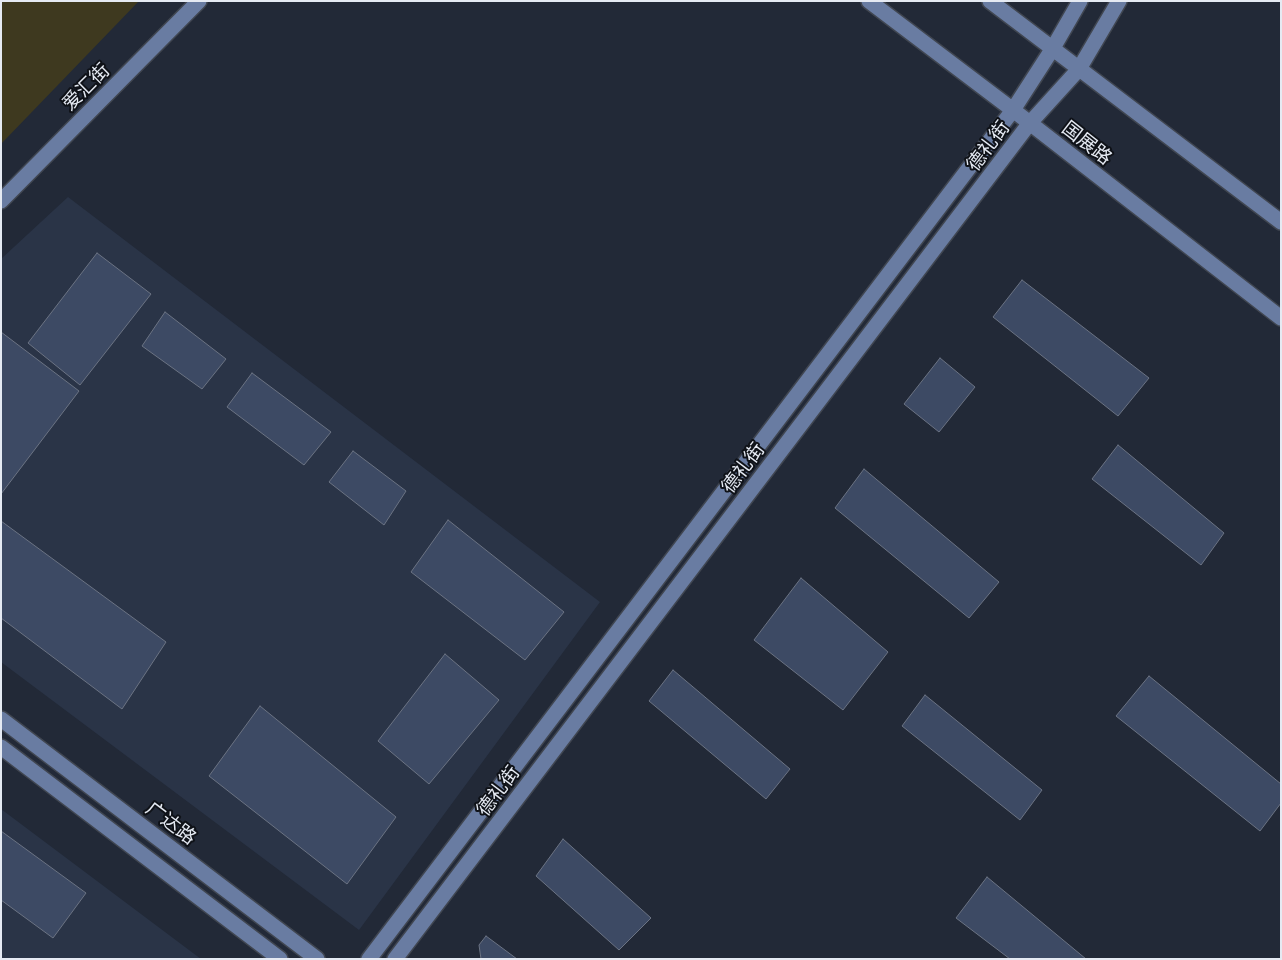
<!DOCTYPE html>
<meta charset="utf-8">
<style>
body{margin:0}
#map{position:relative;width:1282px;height:960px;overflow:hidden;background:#222937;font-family:Commissioner,sans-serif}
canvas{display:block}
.frame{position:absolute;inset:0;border:2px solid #e5eaf3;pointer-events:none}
</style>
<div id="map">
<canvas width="1282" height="960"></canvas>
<div class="frame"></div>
</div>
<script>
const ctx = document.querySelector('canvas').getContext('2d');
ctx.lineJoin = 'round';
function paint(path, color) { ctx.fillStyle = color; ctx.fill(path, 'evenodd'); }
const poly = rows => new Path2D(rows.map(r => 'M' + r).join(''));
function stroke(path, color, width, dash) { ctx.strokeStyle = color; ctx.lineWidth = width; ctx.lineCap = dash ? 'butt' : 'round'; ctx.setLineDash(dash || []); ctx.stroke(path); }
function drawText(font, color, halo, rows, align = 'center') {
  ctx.font = font + ' Commissioner,"Noto Sans SC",sans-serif'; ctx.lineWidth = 4; ctx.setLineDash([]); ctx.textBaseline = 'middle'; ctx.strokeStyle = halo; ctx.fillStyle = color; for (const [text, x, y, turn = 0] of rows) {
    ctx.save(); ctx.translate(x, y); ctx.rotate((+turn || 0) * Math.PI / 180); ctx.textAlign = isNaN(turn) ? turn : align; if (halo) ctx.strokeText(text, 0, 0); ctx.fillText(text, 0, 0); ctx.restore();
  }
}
paint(poly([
 [68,197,600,602,359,930,1,662,1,259],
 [1,809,201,959,1,959]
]), '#2a3447');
paint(poly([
 [1,1,139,1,1,144]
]), '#3e391f');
const building = poly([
 [97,253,151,294,80,385,28,343,97,253],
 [1022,280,1149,378,1118,416,993,317,1022,280],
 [165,312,226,359,202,389,142,346,165,312],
 [1,332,79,391,1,494,1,332],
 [940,358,975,387,939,432,904,404,940,358],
 [252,373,331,432,304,465,227,407,252,373],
 [1118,445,1224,533,1201,565,1092,479,1118,445],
 [353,451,406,491,384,525,329,482,353,451],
 [864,469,999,582,969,618,835,508,864,469],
 [448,520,564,612,525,660,411,572,448,520],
 [1,521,166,642,122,709,1,618,1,521],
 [801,578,888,652,843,710,754,640,801,578],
 [445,654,499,700,429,784,378,741,445,654],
 [673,670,790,769,766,799,649,701,673,670],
 [1149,676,1281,784,1281,803,1260,831,1116,716,1149,676],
 [925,695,1042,790,1020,820,902,726,925,695],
 [260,706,396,817,347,884,209,776,260,706],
 [1,831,86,893,53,938,1,900,1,831],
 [563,839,651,918,619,950,536,876,563,839],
 [987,877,1086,959,1010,959,956,918,987,877],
 [486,936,517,959,481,959,479,945,486,936]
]);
paint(building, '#3d4a64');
stroke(building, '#6b7383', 1);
const secondary = poly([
 [869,1,1013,110,1281,318],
 [990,1,1281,222],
 [1,201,199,1],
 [1,719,317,959],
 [1,747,280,959],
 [369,959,1013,110,1053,48,1080,1],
 [395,959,1029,124,1079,69,1119,1]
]);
stroke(secondary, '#404651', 18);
stroke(secondary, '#697ca2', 15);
drawText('19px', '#e5eaf3', '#0f1218', [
 ["爱汇街",86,87,-45],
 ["国展路",1087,143,38],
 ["德礼街",988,146,-53],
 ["德礼街",743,468,-53],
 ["德礼街",498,791,-53],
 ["广达路",171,823,37]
]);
</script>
